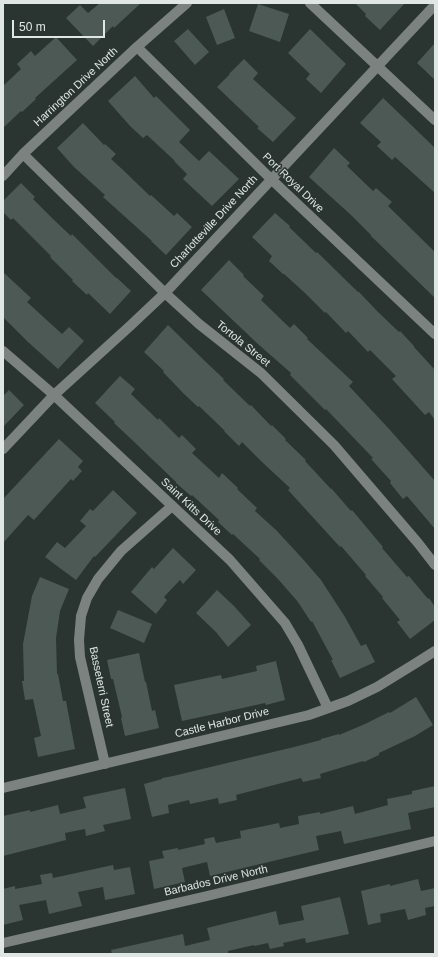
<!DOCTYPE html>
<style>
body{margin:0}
#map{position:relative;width:438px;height:957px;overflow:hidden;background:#2a3532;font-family:Helvetica,sans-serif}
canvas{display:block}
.frame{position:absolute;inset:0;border:4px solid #dfe6e4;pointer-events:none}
.scale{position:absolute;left:12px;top:20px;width:93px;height:18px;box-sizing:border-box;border:2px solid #dfe6e4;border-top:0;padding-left:5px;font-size:12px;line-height:14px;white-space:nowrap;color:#dfe6e4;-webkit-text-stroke:3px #2a3532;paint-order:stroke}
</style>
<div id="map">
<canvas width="438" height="957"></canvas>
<div class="frame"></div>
<div class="scale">50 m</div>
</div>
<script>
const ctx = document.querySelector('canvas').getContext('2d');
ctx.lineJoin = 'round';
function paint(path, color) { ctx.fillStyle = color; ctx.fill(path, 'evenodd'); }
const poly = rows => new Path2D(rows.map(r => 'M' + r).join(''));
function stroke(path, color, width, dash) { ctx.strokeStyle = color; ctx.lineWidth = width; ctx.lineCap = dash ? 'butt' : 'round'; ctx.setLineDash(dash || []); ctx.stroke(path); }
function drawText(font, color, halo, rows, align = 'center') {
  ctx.font = font + ' Helvetica,sans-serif'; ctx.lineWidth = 3; ctx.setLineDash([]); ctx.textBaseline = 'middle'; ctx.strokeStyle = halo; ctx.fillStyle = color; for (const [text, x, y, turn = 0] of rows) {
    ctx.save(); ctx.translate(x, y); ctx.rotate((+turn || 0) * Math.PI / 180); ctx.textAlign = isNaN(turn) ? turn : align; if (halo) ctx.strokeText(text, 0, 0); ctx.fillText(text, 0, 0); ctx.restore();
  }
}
paint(poly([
 [100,3,141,3,114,28,113,26,93,46,66,18,80,5,88,13],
 [355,3,405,3,380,30,365,16,366,14],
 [258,4,289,14,280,42,249,31],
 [224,9,235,38,217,45,206,17],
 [188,29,209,52,195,65,174,41],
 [310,29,346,64,321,93,306,79,310,74,288,53],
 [56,37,77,60,35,98,36,99,22,112,21,111,3,128,3,86,21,69,17,64,31,51,35,56],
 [435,43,435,80,417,63],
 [244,59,258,73,253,79,296,118,273,142,257,128,259,127,217,87,229,75,230,76,229,74],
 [135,76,154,98,156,96,190,130,179,142,199,161,209,151,239,179,212,206,183,179,187,174,174,161,175,161,147,135,143,138,130,126,108,101],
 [383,98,404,118,435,148,435,193,395,157,392,160,377,146,381,142,360,123],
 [83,123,104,145,105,144,116,154,111,159,122,169,150,196,151,195,174,216,177,213,192,227,166,255,151,241,152,241,103,197,105,195,74,167,57,148],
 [334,148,350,163,347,166,373,191,376,188,392,202,388,206,435,252,435,298,371,236,371,235,351,215,309,177],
 [21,183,35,197,33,199,54,220,71,236,72,234,116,278,117,278,131,291,110,314,88,293,87,295,72,281,73,280,50,257,51,256,13,218,11,220,3,212,3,201],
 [275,213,290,226,289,227,316,253,317,252,358,292,359,292,378,312,399,332,400,331,414,346,414,347,435,370,435,420,429,412,425,415,392,379,396,376,370,350,368,352,348,331,346,333,326,312,325,313,305,293,284,274,283,274,269,261,272,256,252,237],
 [229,260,244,275,243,276,264,296,261,300,290,328,294,324,308,338,307,339,353,382,349,386,390,430,435,481,435,529,407,496,403,499,390,483,391,481,371,459,373,458,326,409,325,410,290,375,291,373,259,345,201,290],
 [3,272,31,298,27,302,62,334,69,327,84,341,58,369,28,342,3,317],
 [168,325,209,365,224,379,223,380,250,406,251,405,271,426,272,425,286,439,285,440,306,460,305,461,331,489,331,488,351,511,352,510,383,547,382,548,407,577,409,576,428,599,429,598,435,607,435,620,410,639,397,622,400,620,382,598,383,597,365,576,366,575,341,546,340,547,288,490,290,488,262,462,242,442,239,446,224,431,225,431,199,406,198,407,183,393,163,372,164,371,144,352],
 [120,376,135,389,131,394,158,420,159,418,179,438,182,435,196,449,192,453,219,478,222,473,238,488,237,489,257,508,255,511,276,530,301,557,321,580,345,617,361,646,366,644,375,662,340,678,331,660,333,660,312,621,311,622,298,602,278,579,259,560,260,559,233,534,232,535,218,522,219,520,192,495,191,496,176,483,176,482,129,437,114,423,115,422,95,403],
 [9,390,24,405,3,427,3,396],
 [59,439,83,461,78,467,82,471,73,481,71,479,34,520,28,515,3,543,3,499],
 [113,490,137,513,95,557,94,556,76,580,45,557,57,542,65,548,86,526,80,521,90,509,93,511],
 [173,548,196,570,183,584,180,580,164,597,167,600,156,614,131,592,152,567,154,569],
 [40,577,69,589,60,611,56,638,57,674,58,674,63,701,66,701,75,749,38,757,34,738,41,736,33,699,25,700,22,681,24,681,23,644,32,596],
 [217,590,234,606,251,625,228,647,216,632,196,613],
 [118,610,152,624,144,643,110,628],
 [139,653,145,682,146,682,152,711,155,710,159,728,125,736,121,718,122,717,113,679,111,679,107,660],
 [276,661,285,700,266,705,265,703,238,709,182,721,174,685,221,675,222,679,257,671,256,666],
 [416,697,433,725,415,736,379,753,379,755,364,762,363,761,320,774,321,778,303,782,301,778,236,795,237,800,219,804,218,798,190,804,189,800,168,805,169,813,152,817,144,784,162,779,162,778,173,776,294,747,321,740,321,739,339,734,339,735,365,724,389,712,390,713],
 [435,786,435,807,408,813,411,829,344,844,341,831,316,836,319,850,210,876,207,862,182,868,185,882,154,889,149,861,164,858,162,851,178,848,178,850,205,844,204,839,214,837,216,843,241,838,240,831,279,823,280,828,299,824,298,816,320,812,320,814,353,806,355,814,388,805,387,799,412,794,412,791],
 [125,788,131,819,103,825,105,831,86,836,85,829,65,833,66,840,3,856,3,816,30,810,30,812,58,805,60,814,86,808,83,797],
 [113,865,114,870,130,867,135,894,105,900,103,887,78,892,82,906,49,914,46,900,19,905,23,920,3,925,3,889,15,886,15,889,42,884,40,875,52,873,53,878],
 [418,879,421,891,435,888,435,906,425,908,426,915,408,920,405,909,380,914,381,922,368,925,361,891,390,884,390,886],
 [340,897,349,934,306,943,305,938,283,943,284,946,270,949,268,943,254,946,254,945,228,951,228,954,112,954,111,950,183,934,185,946,210,940,207,928,276,911,279,925,304,920,301,906]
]), '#4c5955');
stroke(poly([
 [310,3,435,120],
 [137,47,271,179,435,334],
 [23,154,165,293,199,324,261,373,334,445,418,543,435,565],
 [3,176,23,154,137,47,187,3],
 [3,351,54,395,230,560,285,623,298,645,328,708],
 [3,449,54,395,130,326,165,293,435,5],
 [105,764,80,657,79,640,81,616,87,598,98,579,121,551,172,506],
 [3,788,309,715,348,701,377,687,416,663,435,651],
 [3,943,207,896,435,841]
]), '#7c8280', 10);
drawText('11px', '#dfe6e4', '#2a3532', [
 ["Harrington Drive North",76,87,-43],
 ["Port Royal Drive",293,183,44],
 ["Charlotteville Drive North",214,222,-47],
 ["Tortola Street",243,344,39],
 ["Saint Kitts Drive",191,507,43],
 ["Basseterri Street",101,687,78],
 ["Castle Harbor Drive",222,723,-14],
 ["Barbados Drive North",216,881,-13]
]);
</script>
